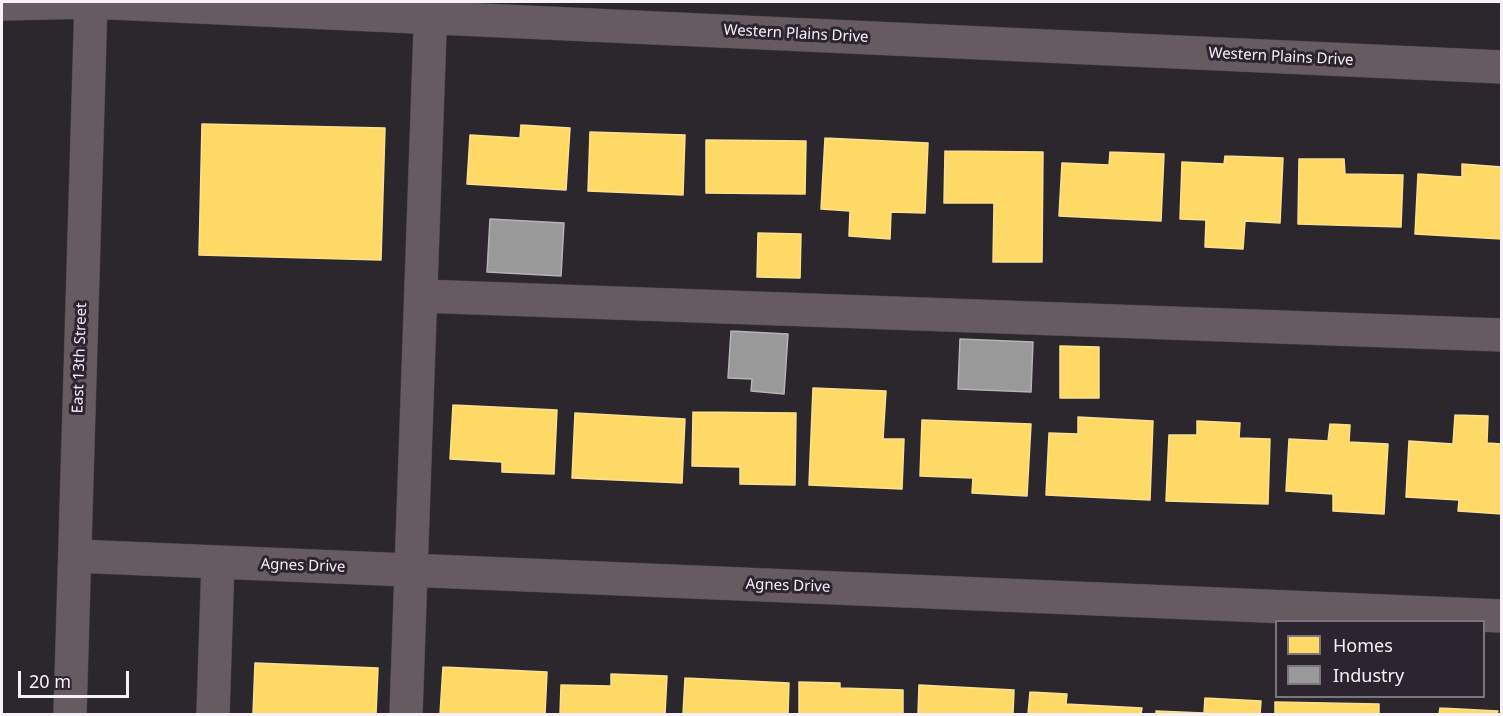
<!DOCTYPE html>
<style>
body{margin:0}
#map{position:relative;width:1503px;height:716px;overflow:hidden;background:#2b272c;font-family:"Noto Sans",sans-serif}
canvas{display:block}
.frame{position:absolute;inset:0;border:3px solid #f6f0f8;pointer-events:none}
.legend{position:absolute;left:1275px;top:620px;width:210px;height:78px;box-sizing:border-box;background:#2c242f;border:2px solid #7d767f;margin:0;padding:8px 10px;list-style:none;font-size:18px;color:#f6f0f8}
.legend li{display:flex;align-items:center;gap:12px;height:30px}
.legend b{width:30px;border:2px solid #7d767f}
.scale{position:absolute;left:18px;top:671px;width:111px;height:27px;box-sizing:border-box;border:3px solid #f6f0f8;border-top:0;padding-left:8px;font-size:18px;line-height:21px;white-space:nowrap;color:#f6f0f8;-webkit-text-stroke:4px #2c242f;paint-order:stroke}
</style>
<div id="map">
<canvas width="1503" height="716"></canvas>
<div class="frame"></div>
<ul class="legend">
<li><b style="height:16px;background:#ffd966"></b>Homes</li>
<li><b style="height:16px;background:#999"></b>Industry</li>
</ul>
<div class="scale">20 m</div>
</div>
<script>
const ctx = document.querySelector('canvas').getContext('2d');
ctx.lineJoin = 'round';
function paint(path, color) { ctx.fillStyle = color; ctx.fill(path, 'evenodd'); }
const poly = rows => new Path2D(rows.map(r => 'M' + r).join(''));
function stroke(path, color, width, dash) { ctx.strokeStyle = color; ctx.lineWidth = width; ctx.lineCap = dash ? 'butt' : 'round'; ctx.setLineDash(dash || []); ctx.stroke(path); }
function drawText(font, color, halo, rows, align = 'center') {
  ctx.font = font + ' "Noto Sans",sans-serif'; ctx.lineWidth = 6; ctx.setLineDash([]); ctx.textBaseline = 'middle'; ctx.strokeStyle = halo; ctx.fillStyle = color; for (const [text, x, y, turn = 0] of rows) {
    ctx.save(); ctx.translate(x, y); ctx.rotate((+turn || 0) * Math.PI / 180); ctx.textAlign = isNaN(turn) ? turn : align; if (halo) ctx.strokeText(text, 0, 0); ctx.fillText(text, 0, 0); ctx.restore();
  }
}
const homes = poly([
 [202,124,385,128,381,260,199,255,202,124],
 [521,125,570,128,566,190,467,184,470,135,520,138,521,125],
 [590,132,685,135,683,195,588,191,590,132],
 [825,138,928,143,925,213,891,212,890,239,849,236,850,211,821,209,825,138],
 [706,140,806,141,805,194,706,193,706,140],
 [945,151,1043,152,1042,262,993,262,994,203,944,203,945,151],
 [1110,152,1164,154,1161,221,1059,216,1062,163,1109,165,1110,152],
 [1225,156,1283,158,1280,223,1245,221,1243,249,1205,247,1206,220,1180,219,1182,162,1224,164,1225,156],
 [1299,159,1344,159,1345,174,1403,175,1401,227,1298,224,1299,159],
 [1462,164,1502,167,1502,239,1415,234,1418,174,1462,177,1462,164],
 [758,233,801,234,800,278,757,277,758,233],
 [1060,346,1099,347,1099,398,1060,398,1060,346],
 [813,388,886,391,883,439,904,439,902,489,809,485,813,388],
 [453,405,557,410,554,474,502,472,502,462,450,459,453,405],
 [693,412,796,413,795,485,740,484,740,467,692,466,693,412],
 [575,413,685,419,682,483,572,478,575,413],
 [1455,415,1488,416,1487,443,1502,444,1502,514,1458,511,1459,500,1406,497,1409,441,1453,444,1455,415],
 [1078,417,1153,421,1150,500,1046,495,1049,433,1078,434,1078,417],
 [922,420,1031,424,1027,496,972,493,973,478,920,476,922,420],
 [1197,421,1240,423,1239,438,1270,439,1268,504,1166,501,1169,435,1197,435,1197,421],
 [1330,424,1350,425,1349,442,1388,444,1384,514,1333,511,1333,494,1286,491,1289,439,1328,441,1330,424],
 [255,663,378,668,376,714,253,714,255,663],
 [443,667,547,672,545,714,440,714,443,667],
 [611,674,667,676,665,714,560,714,561,685,611,686,611,674],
 [685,678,789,683,788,714,683,714,685,678],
 [799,682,840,683,840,688,903,690,903,714,799,714,799,682],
 [919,685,1014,690,1013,714,918,714,919,685],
 [1030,692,1067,694,1066,704,1142,708,1141,714,1028,714,1030,692],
 [1205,698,1261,701,1260,714,1156,714,1156,711,1204,713,1205,698],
 [1275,702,1379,704,1379,714,1275,714,1275,702],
 [1440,708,1498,711,1497,714,1439,714,1440,708]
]);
paint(homes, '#ffd966');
stroke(homes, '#fce092', 1.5);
const industry = poly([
 [490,219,564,223,561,276,487,272,490,219],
 [731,331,788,334,784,394,751,391,752,379,728,378,731,331],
 [960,339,1033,342,1031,392,958,389,960,339]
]);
paint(industry, '#999');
stroke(industry, '#b5b3b6', 1.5);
const minor = poly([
 [2,4,91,2,1502,67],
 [421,296,1502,335],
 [75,556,1502,616],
 [70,714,91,2],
 [213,714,218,562],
 [406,714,431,2]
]);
stroke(minor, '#474448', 34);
stroke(minor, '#665b61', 33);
drawText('15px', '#f6f0f8', '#2c242f', [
 ["Western Plains Drive",796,34,3],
 ["Western Plains Drive",1281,57,3],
 ["East 13th Street",80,358,-88],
 ["Agnes Drive",303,566,2],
 ["Agnes Drive",788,586,2]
]);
</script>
